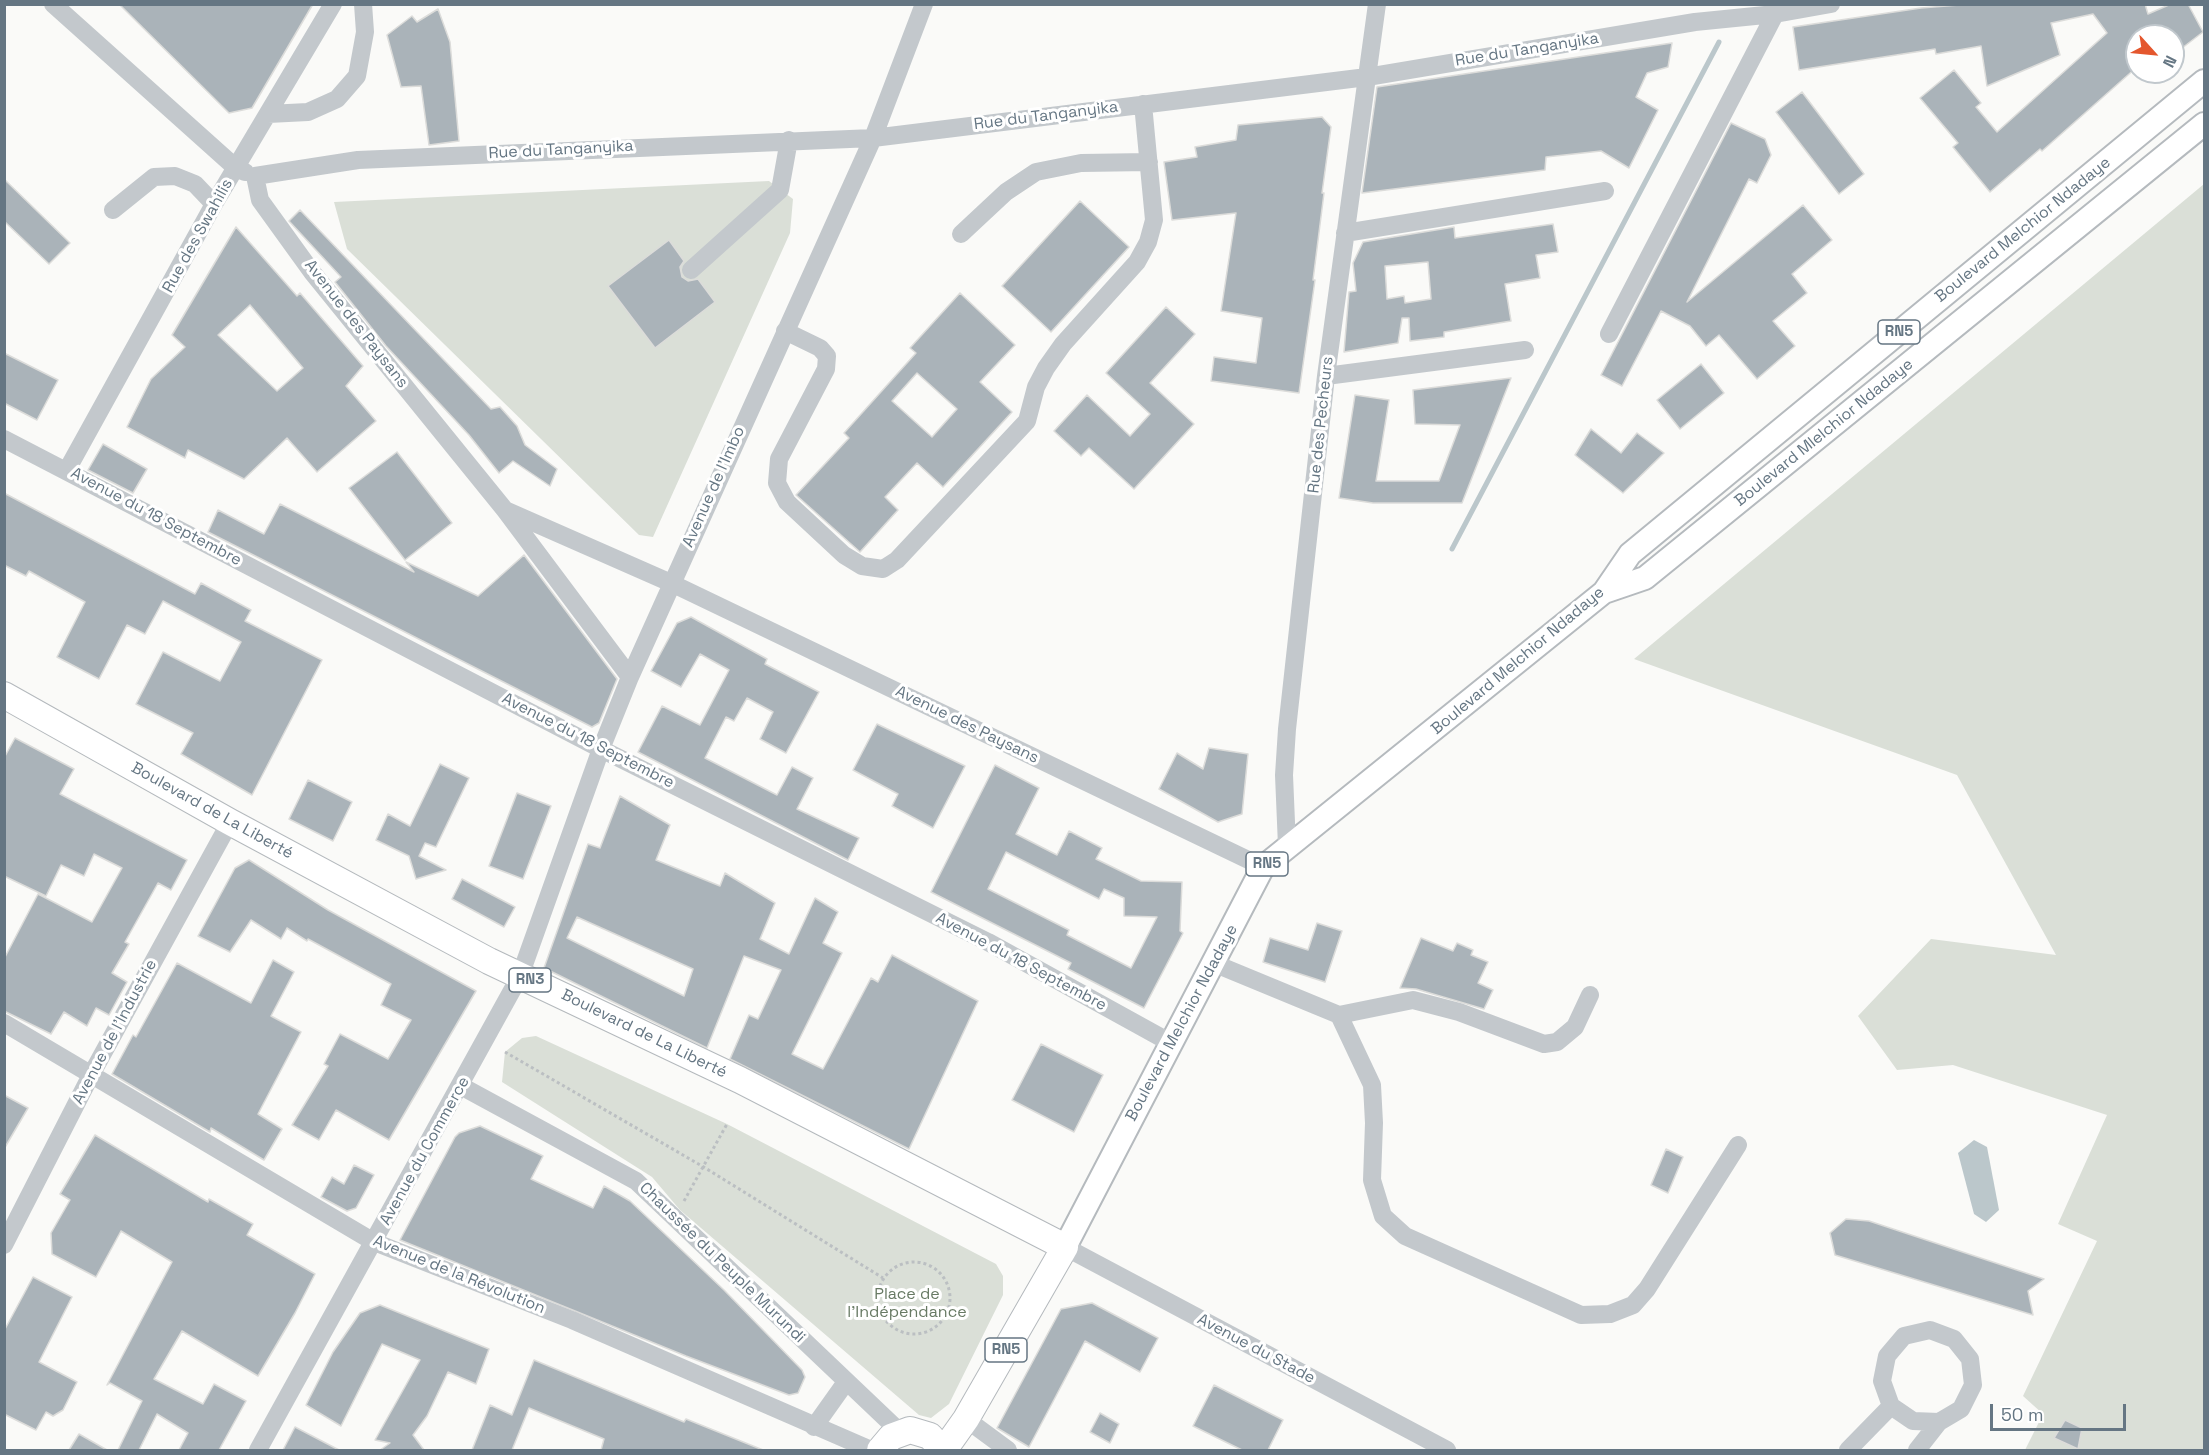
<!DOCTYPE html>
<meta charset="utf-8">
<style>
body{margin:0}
#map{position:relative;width:2209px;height:1455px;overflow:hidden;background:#fafaf8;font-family:"Space Grotesk",sans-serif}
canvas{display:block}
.frame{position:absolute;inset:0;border:6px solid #657683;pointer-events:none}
.north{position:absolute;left:2125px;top:24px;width:60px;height:60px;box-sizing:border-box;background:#fff;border:2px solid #c1c8cd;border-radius:50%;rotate:117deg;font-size:16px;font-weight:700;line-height:24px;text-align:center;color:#657683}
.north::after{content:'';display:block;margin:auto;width:21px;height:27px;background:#e4572e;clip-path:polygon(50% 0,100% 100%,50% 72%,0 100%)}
.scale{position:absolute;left:1990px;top:1404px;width:136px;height:27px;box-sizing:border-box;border:3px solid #657683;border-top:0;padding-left:8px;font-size:18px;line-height:21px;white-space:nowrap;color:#657683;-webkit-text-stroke:4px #fff;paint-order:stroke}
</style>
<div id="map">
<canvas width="2209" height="1455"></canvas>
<div class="frame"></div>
<div class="north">N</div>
<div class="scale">50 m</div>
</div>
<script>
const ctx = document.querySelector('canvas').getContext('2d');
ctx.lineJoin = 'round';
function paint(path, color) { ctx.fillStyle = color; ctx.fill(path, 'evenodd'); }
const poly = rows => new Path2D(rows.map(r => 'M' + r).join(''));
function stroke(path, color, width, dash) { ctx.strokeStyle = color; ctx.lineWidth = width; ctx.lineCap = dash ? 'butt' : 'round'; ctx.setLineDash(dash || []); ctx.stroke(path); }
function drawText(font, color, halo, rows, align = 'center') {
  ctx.font = font + ' "Space Grotesk",sans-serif'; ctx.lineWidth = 6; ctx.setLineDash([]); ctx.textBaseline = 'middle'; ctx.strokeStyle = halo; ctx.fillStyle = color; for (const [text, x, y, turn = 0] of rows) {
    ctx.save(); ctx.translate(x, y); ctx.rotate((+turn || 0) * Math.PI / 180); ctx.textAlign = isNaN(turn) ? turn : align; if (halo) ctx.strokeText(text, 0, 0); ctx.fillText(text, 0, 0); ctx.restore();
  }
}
paint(poly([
 [769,181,793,199,790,233,653,537,639,535,347,249,334,202],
 [2204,184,2204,1450,2025,1450,2043,1414,2023,1396,2097,1241,2058,1224,2107,1115,1953,1065,1897,1070,1858,1016,1931,939,2056,955,1957,775,1634,659],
 [536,1036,727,1124,996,1264,1003,1276,1003,1295,949,1404,931,1418,919,1415,680,1210,652,1177,502,1082,505,1052,522,1038]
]), '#dadfd7');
paint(poly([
 [1974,1140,1987,1147,1999,1210,1986,1222,1974,1214,1958,1153]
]), '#bbc7cb');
stroke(poly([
 [1452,549,1719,42]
]), '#bbc7cb', 5);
const building = poly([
 [119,4,313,4,252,108,229,113,119,4],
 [1972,4,2145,4,2148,14,2171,4,2188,4,2203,32,2173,55,2173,36,2137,36,2137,67,2042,151,2040,149,1990,192,1953,147,1958,143,1920,98,1954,70,1981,103,1976,107,1997,132,2107,33,2093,14,2051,23,2060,55,1987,86,1981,46,1936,54,1935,49,1799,70,1793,27,1921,8,1972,4],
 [438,9,450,42,459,141,429,145,421,86,401,87,387,35,412,16,417,22,438,9],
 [1672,43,1668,67,1647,73,1636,97,1658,110,1629,168,1601,151,1546,157,1545,170,1362,193,1377,87,1672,43],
 [1802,92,1864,174,1839,194,1776,112,1802,92],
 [1322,117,1331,127,1322,193,1324,193,1313,280,1315,280,1299,393,1211,381,1214,357,1256,363,1262,318,1221,311,1236,213,1172,220,1164,162,1197,157,1195,147,1236,140,1238,125,1322,117],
 [1731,123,1765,139,1771,155,1757,183,1749,179,1687,302,1803,205,1832,240,1792,274,1807,293,1773,321,1795,346,1757,379,1719,335,1706,346,1690,326,1661,311,1622,386,1601,375,1731,123],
 [4,179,70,243,49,264,4,221,4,179],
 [1080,201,1129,247,1051,332,1002,286,1080,201],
 [300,210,491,409,500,407,517,426,525,445,557,469,550,486,513,461,499,473,469,435,386,346,335,282,341,277,289,221,300,210],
 [1553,224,1558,252,1536,255,1540,278,1505,284,1511,321,1444,332,1444,337,1410,341,1409,318,1402,318,1398,343,1344,352,1349,292,1356,291,1353,263,1363,242,1454,227,1455,238,1553,224],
 [1428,262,1431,299,1405,303,1404,296,1387,299,1385,266,1428,262],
 [236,227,297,296,300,293,363,366,346,386,376,421,317,472,287,438,244,479,188,450,185,458,127,427,151,379,185,347,172,335,236,227],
 [250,305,303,368,277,391,218,335,250,305],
 [669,240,684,261,680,267,682,277,688,281,698,279,715,302,655,348,608,286,669,240],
 [960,293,1015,345,980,382,1012,412,943,487,917,463,885,497,898,510,860,552,796,495,849,438,844,433,916,353,910,348,960,293],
 [917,373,957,409,932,437,892,401,917,373],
 [1166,307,1195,334,1150,383,1194,424,1134,489,1089,448,1081,456,1054,431,1087,395,1130,436,1150,414,1106,373,1166,307],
 [4,353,58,380,37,420,4,403,4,353],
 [1701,364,1724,393,1680,429,1657,400,1701,364],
 [1511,378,1462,503,1373,503,1339,498,1355,395,1389,400,1376,481,1439,481,1460,425,1415,424,1413,390,1511,378],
 [1591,429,1621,453,1637,433,1664,453,1623,493,1575,455,1591,429],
 [103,444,147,469,133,493,88,470,103,444],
 [397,452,452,523,405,560,349,488,397,452],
 [4,493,195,594,201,583,251,610,245,621,322,660,252,795,181,754,193,733,136,704,163,652,220,681,241,642,163,601,145,634,127,625,99,679,57,657,85,602,29,571,26,576,4,565,4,493],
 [280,504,414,572,406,562,478,596,524,555,617,679,599,723,592,727,208,532,218,510,264,534,280,504],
 [691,617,767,659,765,664,819,692,786,753,760,739,773,712,747,698,734,721,726,717,705,758,777,795,792,767,813,778,797,809,859,838,848,860,638,752,662,706,700,725,729,670,700,654,681,687,651,671,677,623,691,617],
 [877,724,965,766,933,828,892,806,898,794,853,770,877,724],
 [15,738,74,769,60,794,187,860,171,890,158,883,125,942,129,944,112,973,127,982,109,1015,96,1008,87,1026,64,1012,51,1034,4,1011,4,959,38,894,92,922,122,868,94,854,84,876,61,865,46,896,4,876,4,758,15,738],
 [1209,748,1248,754,1242,814,1218,822,1159,789,1177,753,1203,769,1209,748],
 [440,764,469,778,436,847,425,843,419,856,446,870,416,879,409,856,376,840,388,814,410,826,440,764],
 [995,765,1039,788,1016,834,1057,855,1069,831,1102,848,1096,859,1141,881,1182,882,1180,931,1183,933,1144,1008,1068,969,1071,963,931,892,995,765],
 [1006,852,1099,899,1104,889,1124,898,1124,916,1157,917,1131,968,1067,935,1069,930,988,889,1006,852],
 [308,780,352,802,333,841,289,819,308,780],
 [517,793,551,806,523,879,489,866,517,793],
 [620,796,670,825,656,860,720,886,725,873,775,903,760,939,789,954,815,898,838,912,823,943,842,953,792,1054,823,1069,871,978,878,982,892,955,978,1001,909,1149,730,1059,749,1015,758,1019,781,970,744,956,707,1048,544,968,588,844,600,848,620,796],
 [577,917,693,969,684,996,567,938,577,917],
 [249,860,328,910,476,991,389,1140,336,1110,319,1140,292,1125,328,1066,324,1064,340,1034,388,1059,411,1020,381,1005,391,984,308,939,307,941,287,928,281,939,251,920,230,952,198,936,235,868,249,860],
 [462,879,515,907,504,927,452,899,462,879],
 [1317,923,1342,931,1325,982,1263,962,1270,938,1308,950,1317,923],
 [1421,938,1453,951,1457,943,1473,950,1471,955,1488,962,1478,983,1493,990,1484,1009,1416,989,1400,988,1421,938],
 [273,960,294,972,271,1016,301,1032,258,1114,282,1129,264,1160,211,1128,210,1132,112,1074,133,1035,136,1037,177,963,251,1003,273,960],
 [1041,1044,1103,1075,1074,1132,1012,1100,1041,1044],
 [4,1095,28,1108,4,1149,4,1095],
 [480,1126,543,1156,531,1179,593,1208,604,1186,630,1201,724,1290,802,1370,805,1377,798,1393,789,1395,686,1356,400,1240,455,1137,459,1133,480,1126],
 [95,1135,208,1202,209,1199,253,1224,247,1235,315,1274,295,1313,258,1376,182,1331,154,1379,203,1404,214,1384,246,1401,219,1450,179,1450,188,1433,157,1414,139,1450,118,1450,142,1401,110,1383,107,1385,172,1262,121,1231,96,1277,52,1254,51,1233,70,1200,60,1194,95,1135],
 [1666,1149,1683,1157,1668,1193,1651,1185,1666,1149],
 [354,1165,374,1175,356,1208,347,1211,321,1197,332,1177,344,1184,354,1165],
 [1846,1219,1869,1221,2044,1279,2028,1291,2033,1315,1835,1255,1830,1233,1846,1219],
 [33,1277,72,1297,39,1362,77,1382,63,1410,53,1416,46,1412,36,1430,4,1414,4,1331,33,1277],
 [1092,1303,1158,1338,1140,1372,1085,1341,1029,1447,997,1428,1061,1309,1092,1303],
 [380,1305,489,1349,476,1384,448,1372,427,1416,413,1435,424,1450,380,1450,390,1443,375,1440,420,1360,382,1344,341,1426,306,1405,333,1352,360,1313,380,1305],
 [534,1360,684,1422,686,1419,763,1450,601,1450,604,1439,529,1408,512,1450,472,1450,490,1405,512,1415,534,1360],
 [1214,1385,1283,1420,1268,1450,1242,1450,1193,1426,1214,1385],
 [1100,1413,1119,1424,1110,1443,1090,1432,1100,1413],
 [2065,1420,2082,1428,2078,1449,2054,1438,2065,1420],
 [295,1427,339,1450,283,1450,295,1427],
 [79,1434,107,1450,69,1450,79,1434]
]);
paint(building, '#aab3b9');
stroke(building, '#dcdcda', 1.5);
const major = poly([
 [1604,592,1645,578,2204,124],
 [1065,1247,1263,867,1604,592,1630,554,2204,81]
]);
const highway = poly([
 [4,695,230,822,489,961,740,1080,1065,1247,966,1419,944,1450],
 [880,1450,891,1437,910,1430,930,1436,942,1450]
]);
stroke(major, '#b5babe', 26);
stroke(highway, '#b4b9bd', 28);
stroke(poly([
 [505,1052,702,1166,883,1278],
 [684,1201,727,1124],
 '878 1298a36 36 0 1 1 72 0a36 36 0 1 1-72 0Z'
]), '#bbbfc2', 3, [3, 3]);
stroke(poly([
 [53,4,236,168,245,172],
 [268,114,308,112,337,99,357,76,365,32,363,4],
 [255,176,358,160,873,138,1367,77,1695,22,1775,14,1831,4],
 [255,176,260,200,312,272,505,510,630,677],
 [113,210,154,177,175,176,195,184,214,204],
 [1345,233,1605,191],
 [961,234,1006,192,1036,172,1081,163,1149,162],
 [691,270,780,190,789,140],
 [785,331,820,348,827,356,826,369,779,459,777,483,787,502,844,555,862,566,883,569,897,560,1027,421,1036,387,1046,368,1063,344,1137,262,1148,242,1154,220,1143,104],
 [1609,334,1775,14],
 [1326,376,1525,350],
 [4,439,601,749,988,942,1171,1043],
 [67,470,214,204,333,4],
 [505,510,671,583,1263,867],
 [1287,846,1284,775,1287,729,1326,376,1377,4],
 [1213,963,1339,1015,1413,1000,1459,1012,1544,1044,1557,1042,1575,1027,1590,995],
 [1339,1015,1372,1085,1374,1123,1372,1180,1383,1216,1405,1236,1581,1315,1610,1314,1633,1305,1647,1289,1738,1145],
 [4,1023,374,1242,572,1320,871,1450],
 [461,1086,636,1181,900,1432],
 [4,1245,91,1075,230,822],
 [1065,1247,1447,1450],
 [966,1419,1008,1450],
 [814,1427,846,1382],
 [258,1450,520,976,601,749,630,677,873,138,924,4],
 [1848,1450,1891,1406],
 [1917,1450,1939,1422,1961,1409,1973,1385,1970,1359,1954,1339,1930,1330,1904,1336,1887,1356,1882,1381,1891,1406,1913,1421,1939,1422]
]), '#c3c8cc', 18);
stroke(major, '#fff', 22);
stroke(highway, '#fff', 26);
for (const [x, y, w] of [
 [1899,332,42],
 [1267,864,42],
 [530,980,42],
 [1006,1350,42]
]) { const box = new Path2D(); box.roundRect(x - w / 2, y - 12, w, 24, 4.5); ctx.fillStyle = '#fff'; ctx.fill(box); stroke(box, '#657683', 1.5); }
drawText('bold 15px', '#657683', null, [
 ["RN5",1899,332],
 ["RN5",1267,864],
 ["RN3",530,980],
 ["RN5",1006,1350]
]);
drawText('16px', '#657683', '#fff', [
 ["Rue du Tanganyika",1527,50,-9],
 ["Rue du Tanganyika",1046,116,-7],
 ["Rue du Tanganyika",561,150,-3],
 ["Boulevard Melchior Ndadaye",2023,230,-39],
 ["Rue des Swahilis",198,236,-61],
 ["Avenue des Paysans",356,324,52],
 ["Rue des Pecheurs",1321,425,-84],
 ["Boulevard Mlelchior Ndadaye",1824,433,-39],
 ["Avenue de l'Imbo",714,487,-66],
 ["Avenue du 18 Septembre",156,517,28],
 ["Boulevard Melchior Ndadaye",1518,661,-40],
 ["Avenue des Paysans",967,725,26],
 ["Avenue du 18 Septembre",588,741,27],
 ["Boulevard de La Liberté",212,811,29],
 ["Avenue du 18 Septembre",1021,962,28],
 ["Boulevard Melchior Ndadaye",1182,1023,-62],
 ["Avenue de l'Industrie",115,1032,-62],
 ["Boulevard de La Liberté",644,1034,26],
 ["Avenue du Commerce",425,1151,-61],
 ["Chaussée du Peuple Murundi",722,1263,44],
 ["Avenue de la Révolution",459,1275,22],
 ["Avenue du Stade",1256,1349,28]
]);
drawText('16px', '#687a64', '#fff', [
 ["Place de",907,1295],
 ["l'Indépendance",907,1313]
]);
</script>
